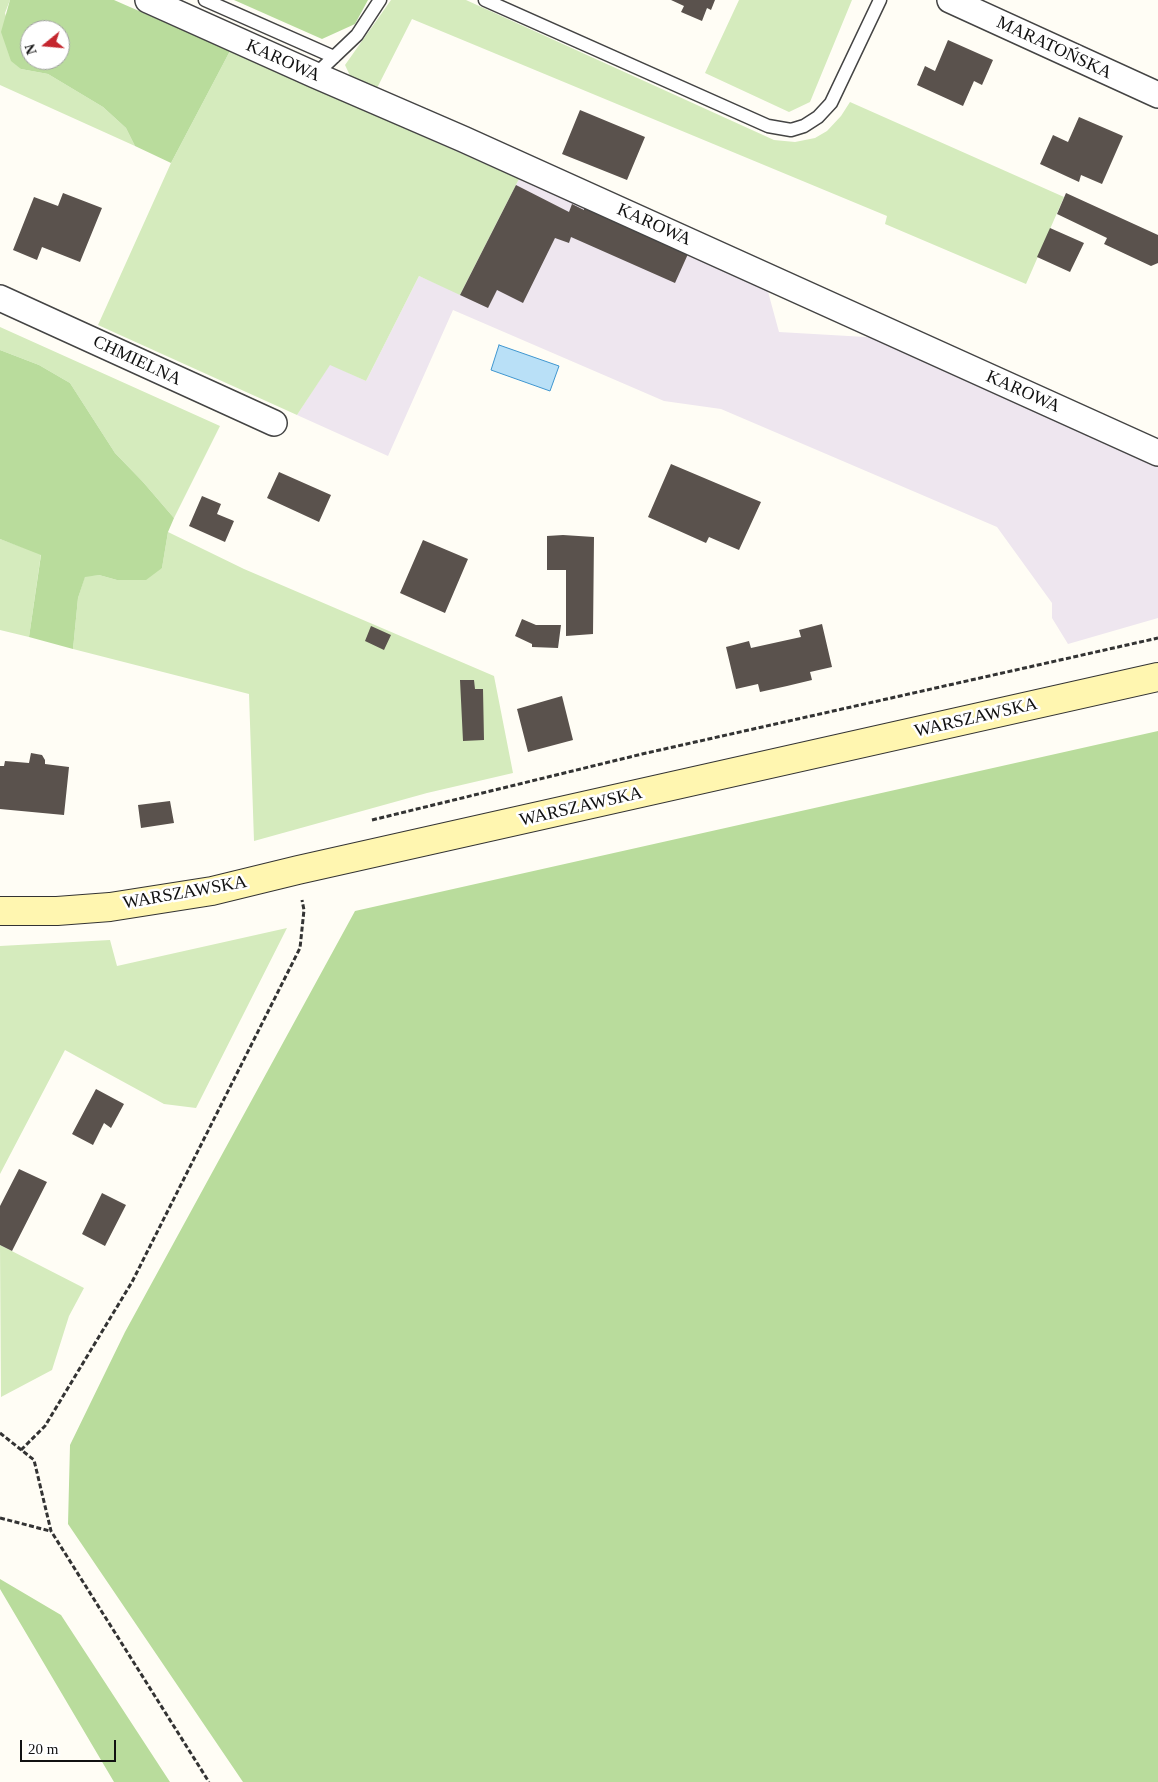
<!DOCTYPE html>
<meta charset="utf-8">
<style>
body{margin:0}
#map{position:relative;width:1158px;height:1782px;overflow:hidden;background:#fffdf5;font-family:Georgia,serif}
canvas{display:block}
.north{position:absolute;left:20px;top:20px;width:50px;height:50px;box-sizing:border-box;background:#fff;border:1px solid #a0a0a0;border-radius:50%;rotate:253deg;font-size:14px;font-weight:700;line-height:20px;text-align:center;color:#111}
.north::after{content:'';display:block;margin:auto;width:18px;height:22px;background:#c4262e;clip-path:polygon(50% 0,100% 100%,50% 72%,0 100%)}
.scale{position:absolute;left:20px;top:1740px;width:96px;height:22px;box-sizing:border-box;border:2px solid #111;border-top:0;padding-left:6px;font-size:15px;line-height:18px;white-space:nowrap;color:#111;-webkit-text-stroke:4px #fff;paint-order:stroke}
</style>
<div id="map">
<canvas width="1158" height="1782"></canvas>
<div class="north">N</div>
<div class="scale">20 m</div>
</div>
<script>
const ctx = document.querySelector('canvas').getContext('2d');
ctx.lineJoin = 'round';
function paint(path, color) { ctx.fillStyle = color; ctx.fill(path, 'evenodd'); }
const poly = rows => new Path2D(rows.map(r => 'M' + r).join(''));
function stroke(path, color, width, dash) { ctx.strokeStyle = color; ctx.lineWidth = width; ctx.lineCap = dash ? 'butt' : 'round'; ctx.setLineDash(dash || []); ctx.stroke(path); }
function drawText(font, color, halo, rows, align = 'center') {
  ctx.font = font + ' Georgia,serif'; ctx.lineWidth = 5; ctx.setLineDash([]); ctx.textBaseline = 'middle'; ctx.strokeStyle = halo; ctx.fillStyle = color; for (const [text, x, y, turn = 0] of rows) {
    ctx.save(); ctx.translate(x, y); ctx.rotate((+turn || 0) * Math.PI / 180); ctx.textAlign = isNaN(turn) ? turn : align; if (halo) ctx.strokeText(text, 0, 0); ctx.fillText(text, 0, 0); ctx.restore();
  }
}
paint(poly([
 [519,179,767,288,779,332,883,338,1158,464,1158,618,1068,644,1052,618,1052,603,997,527,721,409,664,401,453,310,388,456,297,415,330,364,366,381,419,276,460,294]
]), '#eee6ef');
paint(poly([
 [0,0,10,0,5,13,21,69,48,74,103,107,126,128,135,146,0,85],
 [391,0,466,0,774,140,795,142,815,138,827,131,841,116,850,102,1064,197,1026,284,885,224,887,216,412,19,375,92,353,82,345,65],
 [739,0,852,0,810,102,789,112,705,73],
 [230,51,519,179,460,295,419,276,366,381,330,365,297,415,98,325,171,163],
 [0,327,220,426,174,518,143,482,115,453,70,383,39,365,0,350],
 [168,532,244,569,494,676,513,773,427,793,254,841,249,694,73,649,78,598,85,576,99,575,117,580,162,568],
 [0,539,41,554,29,637,0,630],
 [287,928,196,1108,164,1104,65,1050,0,1174,0,946,110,940,117,966],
 [0,1245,84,1288,69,1316,52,1370,1,1397]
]), '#d5ebbd');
paint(poly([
 [10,0,114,0,230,51,171,163,135,146,126,128,103,107,48,74,21,69,11,61,1,32],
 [30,30,60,30,60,60,30,60],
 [234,0,368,0,355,24,322,39],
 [0,350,39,365,70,383,115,453,143,482,174,518,168,532,162,568,146,580,117,580,99,575,85,577,78,598,73,649,29,637,41,555,0,539],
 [1158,731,1158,1782,243,1782,68,1524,70,1445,125,1332,355,911],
 [0,1579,61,1615,170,1782,114,1782,0,1589]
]), '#b9dc9c');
const water = poly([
 [499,345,559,366,550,391,491,370,499,345]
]);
paint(water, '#b9e0f7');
stroke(water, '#3f96cf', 1);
paint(poly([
 [671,0,715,0,711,10,707,8,702,21,681,12,684,6],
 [948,40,993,60,982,85,974,81,963,106,917,85,925,66,935,71],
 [580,110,645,137,627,180,562,154],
 [1079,117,1123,136,1102,184,1081,175,1079,182,1040,164,1053,135,1068,142],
 [516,185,569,212,572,204,584,210,584,208,688,254,675,283,571,237,569,243,555,238,523,303,497,290,488,308,460,295],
 [63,193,102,208,80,262,42,247,37,260,13,250,34,197,58,206],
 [1066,193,1158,235,1158,263,1151,266,1104,244,1107,238,1057,214],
 [1050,228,1084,243,1070,272,1037,257],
 [671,464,761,502,739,550,709,537,706,543,648,517],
 [279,472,331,495,319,522,267,498],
 [202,496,221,504,217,514,234,521,225,542,189,526],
 [563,535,594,537,593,634,566,636,566,570,547,570,547,536],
 [423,540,468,559,445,613,400,593],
 [522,619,536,625,561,625,558,648,532,647,532,644,515,636],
 [822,624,832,667,810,672,812,680,787,686,760,692,758,684,736,689,726,647,749,641,751,648,801,637,799,630],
 [371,626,391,635,384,650,365,641],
 [460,680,474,680,475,689,483,689,484,740,463,741],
 [562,696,573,740,528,752,517,709],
 [31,753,42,755,45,760,45,764,69,767,64,815,0,809,0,766,4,766,5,761,29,763],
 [170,801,174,823,141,828,138,805],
 [96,1089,124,1104,111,1128,104,1123,93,1145,72,1134],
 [19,1169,47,1182,12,1251,0,1245,0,1206],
 [102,1193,126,1205,105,1246,82,1234]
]), '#5a524d');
const lane = poly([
 [205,0,334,57],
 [485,0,768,126,791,130,804,126,818,117,831,103,880,0],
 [315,75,357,35,380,0]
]);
const street = poly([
 [148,0,315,75,463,139,1158,453],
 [950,0,1158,95],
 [0,298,274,423]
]);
const secondary = poly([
 [0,911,57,911,110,907,212,891,298,870,1158,677]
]);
stroke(lane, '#444', 15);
stroke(street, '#444', 28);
stroke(secondary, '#333', 30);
stroke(poly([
 [372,820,642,754,1158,638],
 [0,1433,34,1460,51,1531,209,1782],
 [21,1450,45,1426,132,1282,300,948,304,910,302,900],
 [0,1518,50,1531]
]), '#333', 3, [5, 2.5]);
stroke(lane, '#fff', 12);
stroke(street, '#fff', 25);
stroke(secondary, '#fff6b0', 28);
drawText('18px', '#111', '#fff', [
 ["MARATOŃSKA",1054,48,25],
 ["KAROWA",283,61,24],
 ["KAROWA",654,225,24],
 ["CHMIELNA",137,361,25],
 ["KAROWA",1023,392,24],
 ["WARSZAWSKA",976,718,-13],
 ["WARSZAWSKA",581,807,-13],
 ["WARSZAWSKA",185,893,-10]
]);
</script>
